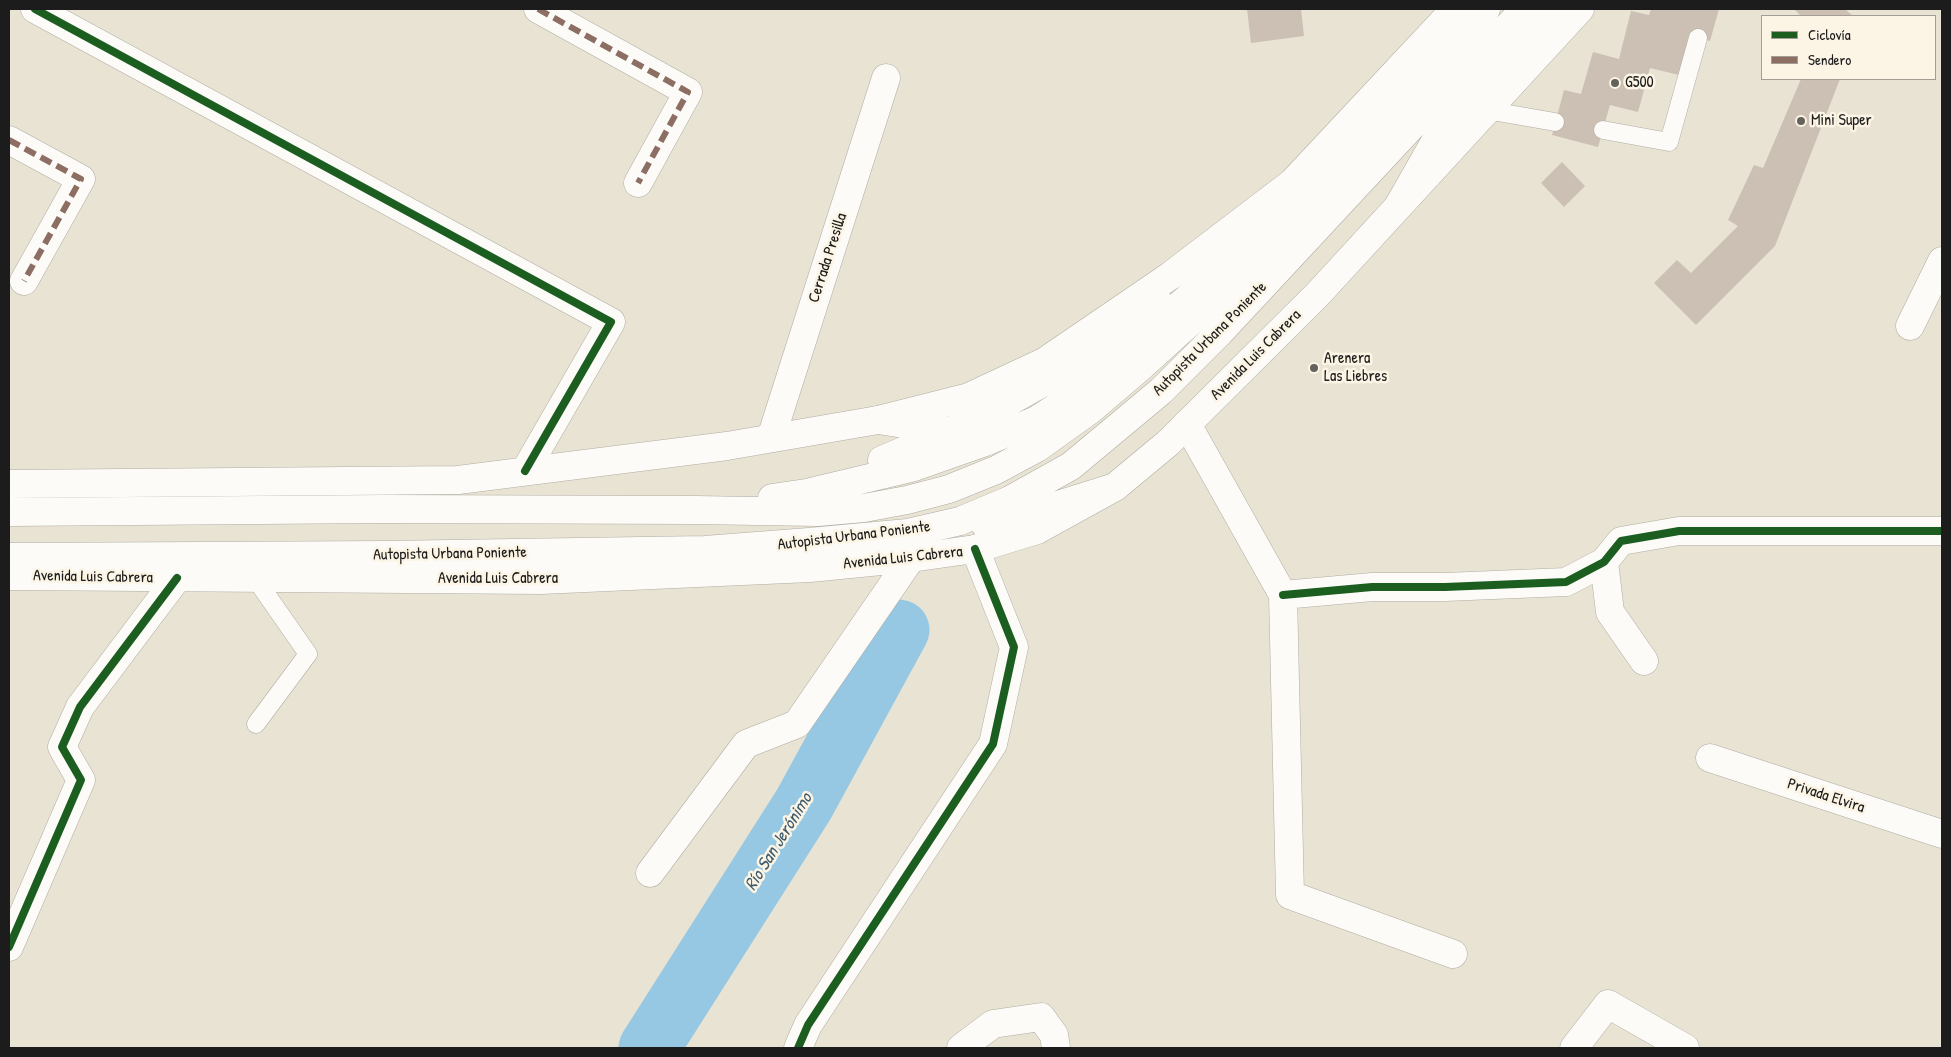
<!DOCTYPE html>
<meta charset="utf-8">
<style>
body{margin:0}
#map{position:relative;width:1951px;height:1057px;overflow:hidden;background:#e9e3d3;font-family:"Patrick Hand",sans-serif}
canvas{display:block}
.frame{position:absolute;inset:0;border:10px solid #1c1c1c;pointer-events:none}
.legend{position:absolute;left:1761px;top:15px;width:175px;height:65px;box-sizing:border-box;background:#fcf5e5;border:1px solid #a29e95;margin:0;padding:6px 9px;list-style:none;font-size:15px;color:#1c1c1c}
.legend li{display:flex;align-items:center;gap:10px;height:25px}
.legend b{width:25px;border:1px solid #a29e95}
</style>
<div id="map">
<canvas width="1951" height="1057"></canvas>
<div class="frame"></div>
<ul class="legend">
<li><b style="height:6px;background:#1b5e20"></b>Ciclovía</li>
<li><b style="height:6px;background:#8d6e63"></b>Sendero</li>
</ul>
</div>
<script>
const ctx = document.querySelector('canvas').getContext('2d');
ctx.lineJoin = 'round';
const poly = rows => new Path2D(rows.map(r => 'M' + r).join(''));
function stroke(path, color, width, dash) { ctx.strokeStyle = color; ctx.lineWidth = width; ctx.lineCap = dash ? 'butt' : 'round'; ctx.setLineDash(dash || []); ctx.stroke(path); }
function paint(path, color) { ctx.fillStyle = color; ctx.fill(path, 'evenodd'); }
function drawText(font, color, halo, rows, align = 'center') {
  ctx.font = font + ' "Patrick Hand",sans-serif'; ctx.lineWidth = 5; ctx.setLineDash([]); ctx.textBaseline = 'middle'; ctx.strokeStyle = halo; ctx.fillStyle = color; for (const [text, x, y, turn = 0] of rows) {
    ctx.save(); ctx.translate(x, y); ctx.rotate((+turn || 0) * Math.PI / 180); ctx.textAlign = isNaN(turn) ? turn : align; if (halo) ctx.strokeText(text, 0, 0); ctx.fillText(text, 0, 0); ctx.restore();
  }
}
stroke(poly([
 [649,1048,804,804,899,630]
]), '#96c8e4', 61);
paint(poly([
 [1247,9,1301,9,1304,36,1251,43],
 [1651,9,1719,9,1710,41,1689,36,1679,75,1650,68,1638,112,1610,105,1598,147,1552,135,1564,90,1581,94,1593,52,1619,59,1631,11,1649,15],
 [1794,9,1845,9,1853,16,1801,16],
 [1801,79,1840,79,1775,246,1696,325,1654,283,1677,260,1691,273,1738,226,1728,220,1754,165,1763,168],
 [1562,162,1585,186,1564,207,1541,183]
]), '#ccc0b5');
const lane = poly([
 [1486,110,1555,122],
 [1603,130,1669,142,1698,38],
 [255,578,308,654,256,724]
]);
const street = poly([
 [35,9,611,322,525,471],
 [538,9,688,92,638,183],
 [9,140,81,179,24,281],
 [1910,326,1942,261],
 [1187,424,1283,595,1290,895,1453,954],
 [771,438,886,78],
 [1604,562,1610,612,1644,661],
 [1283,595,1372,587,1445,587,1566,582,1604,562,1621,541,1679,531,1942,531],
 [1710,758,1942,834],
 [650,873,746,744,797,724,911,558],
 [9,947,81,780,62,747,80,707,177,578],
 [798,1048,808,1025,993,744,1014,647,975,549],
 [961,1048,993,1024,1041,1017,1054,1035,1056,1048],
 [1574,1048,1608,1004,1685,1048]
]);
const secondary = poly([
 [9,484,458,480,727,446,878,420,969,397,1044,362,1170,276,1292,183,1455,9],
 [9,576,541,580,810,568,911,558,975,549,1037,530,1115,487,1168,443,1317,295,1580,9]
]);
const highway = poly([
 [1399,205,1436,140,1551,9],
 [878,420,950,431],
 [882,460,974,421,1021,395,1058,374,1159,303],
 [772,498,806,493,911,468,985,442,1037,420,1072,397,1187,299,1292,183],
 [9,512,385,509,695,510,818,512,864,508,907,500,949,489,996,470,1037,448,1090,410,1137,370,1200,313,1486,9],
 [986,526,1035,512,1115,487],
 [9,557,386,555,705,550,809,542,908,533,960,521,1010,500,1071,466,1161,391,1220,332,1436,100,1525,9]
]);
stroke(lane, '#afaca2', 19);
stroke(street, '#afaca2', 29);
stroke(secondary, '#afaca2', 29);
stroke(highway, '#afaca2', 29);
stroke(lane, '#fcfbf8', 18);
stroke(street, '#fcfbf8', 28);
stroke(secondary, '#fcfbf8', 28);
stroke(highway, '#fcfbf8', 28);
stroke(poly([
 [538,9,688,92,638,183],
 [9,140,81,179,24,281]
]), '#8d6e63', 6, [12, 6]);
stroke(poly([
 [35,9,611,322,525,471],
 [1283,595,1372,587,1445,587,1566,582,1604,562,1621,541,1679,531,1942,531],
 [9,947,81,780,62,747,80,707,177,578],
 [798,1048,808,1025,993,744,1014,647,975,549]
]), '#1b5e20', 8);
for (const [x, y, r, color] of [
 [1615,83,5,"#64625c"],
 [1801,121,5,"#64625c"],
 [1314,368,5,"#64625c"]
]) { const dot = new Path2D(); dot.arc(x, y, r, 0, 2 * Math.PI); ctx.fillStyle = color; ctx.fill(dot); stroke(dot, '#fcf5e5', 2); }
drawText('16px', '#1c1c1c', '#fcf5e5', [
 ["G500",1625,83],
 ["Mini Super",1811,121],
 ["Arenera",1324,359],
 ["Las Liebres",1324,377]
], 'left');
drawText('16px', '#1c1c1c', '#fcf5e5', [
 ["Cerrada Presilla",828,258,-72],
 ["Autopista Urbana Poniente",1210,339,-45],
 ["Avenida Luis Cabrera",1256,355,-45],
 ["Autopista Urbana Poniente",854,536,-7],
 ["Autopista Urbana Poniente",450,554,-1],
 ["Avenida Luis Cabrera",903,558,-6],
 ["Avenida Luis Cabrera",93,577,1],
 ["Avenida Luis Cabrera",498,579],
 ["Privada Elvira",1826,796,18]
]);
drawText('italic 18px', '#3f5c6f', '#fcf5e5', [
 ["Río San Jerónimo",779,842,-58]
]);
</script>
